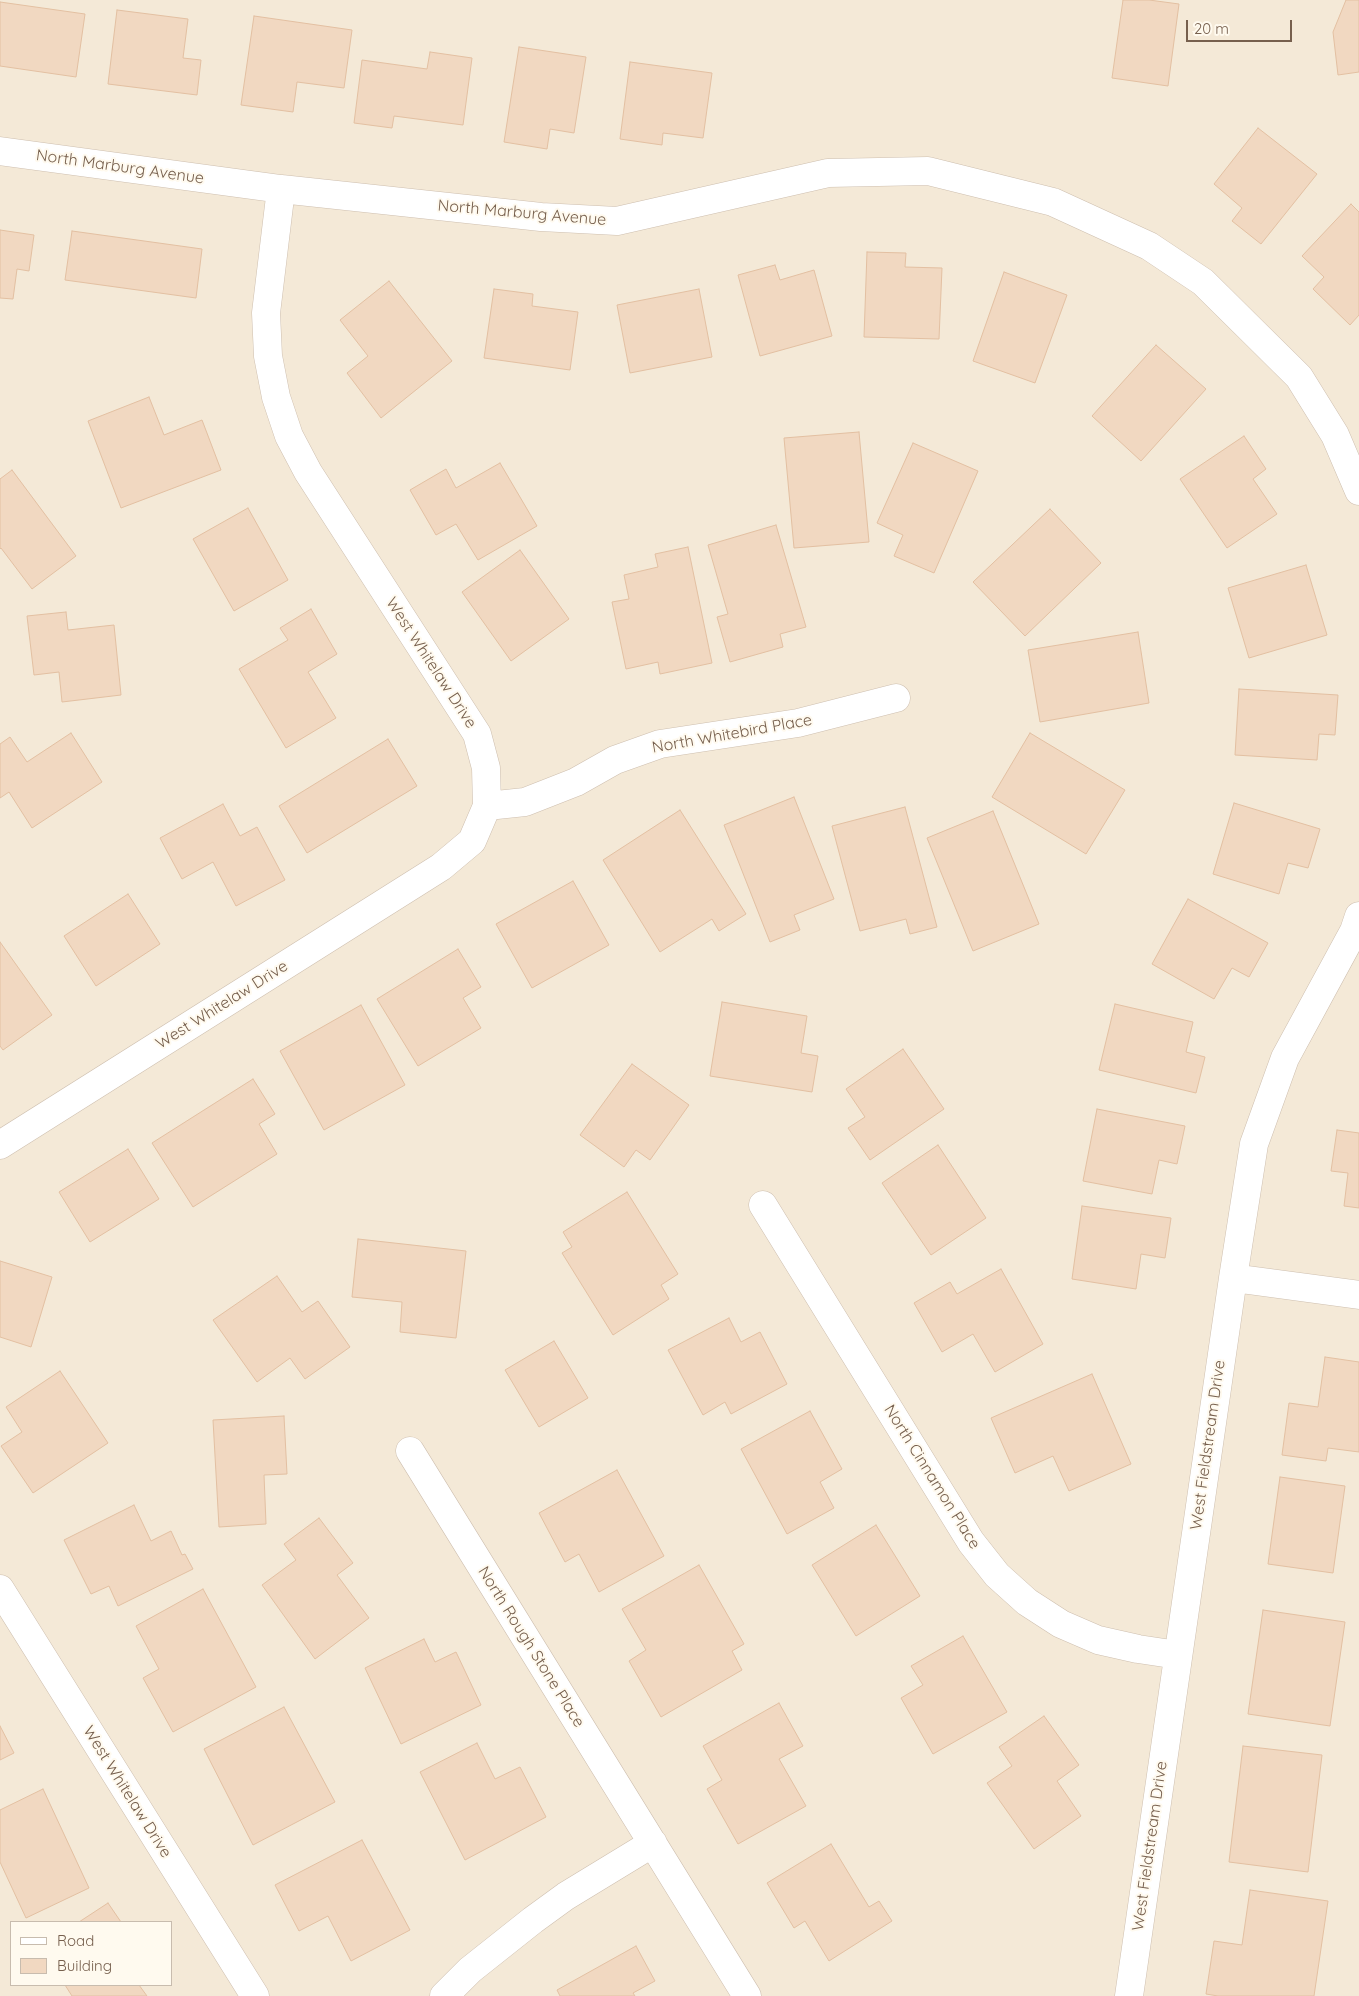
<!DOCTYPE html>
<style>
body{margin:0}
#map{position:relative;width:1359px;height:1996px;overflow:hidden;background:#fcf6e9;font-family:Quicksand,sans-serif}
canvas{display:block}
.legend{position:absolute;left:10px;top:1921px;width:162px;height:65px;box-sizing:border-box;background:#fffaef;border:1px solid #c8bcae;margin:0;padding:6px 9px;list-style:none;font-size:15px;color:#765f4d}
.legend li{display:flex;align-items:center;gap:10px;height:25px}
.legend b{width:25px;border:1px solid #c8bcae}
.scale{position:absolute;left:1186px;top:20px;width:106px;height:22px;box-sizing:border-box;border:2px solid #765f4d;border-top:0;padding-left:6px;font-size:15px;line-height:18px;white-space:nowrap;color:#765f4d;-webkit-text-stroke:4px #fffaef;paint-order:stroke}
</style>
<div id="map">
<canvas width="1359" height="1996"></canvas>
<ul class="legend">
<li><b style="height:6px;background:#fff"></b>Road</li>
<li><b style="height:14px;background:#f1d8c1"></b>Building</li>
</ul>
<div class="scale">20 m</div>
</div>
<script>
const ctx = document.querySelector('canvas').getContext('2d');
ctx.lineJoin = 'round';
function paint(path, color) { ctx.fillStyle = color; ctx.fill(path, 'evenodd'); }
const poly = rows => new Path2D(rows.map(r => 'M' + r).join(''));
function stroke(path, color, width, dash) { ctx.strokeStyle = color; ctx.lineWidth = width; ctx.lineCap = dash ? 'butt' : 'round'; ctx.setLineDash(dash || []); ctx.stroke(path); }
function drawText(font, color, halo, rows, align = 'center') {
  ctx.font = font + ' Quicksand,sans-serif'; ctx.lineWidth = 4; ctx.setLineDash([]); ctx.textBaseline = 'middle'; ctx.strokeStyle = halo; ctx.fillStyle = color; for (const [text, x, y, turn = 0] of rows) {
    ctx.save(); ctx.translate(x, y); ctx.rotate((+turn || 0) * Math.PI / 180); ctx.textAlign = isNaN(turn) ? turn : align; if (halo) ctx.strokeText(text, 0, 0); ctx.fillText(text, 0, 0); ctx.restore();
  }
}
paint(poly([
 [0,0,1359,0,1359,1996,0,1996],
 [11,1922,171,1922,171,1985,11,1985]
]), '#f4e9d7');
const building = poly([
 [1123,0,1149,0,1179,4,1168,86,1112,78,1123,0],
 [1346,0,1359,0,1359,72,1338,75,1333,32,1346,0],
 [0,2,85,14,76,77,0,66,0,2],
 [117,10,188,19,183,58,201,60,197,95,108,84,117,10],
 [254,16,352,30,344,88,297,82,293,112,241,105,254,16],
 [519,47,586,57,574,133,550,129,547,149,504,142,519,47],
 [430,52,472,58,463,125,394,116,392,128,354,123,362,60,427,69,430,52],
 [630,62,712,73,703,138,663,133,662,145,620,139,630,62],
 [1258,128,1317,174,1261,244,1232,221,1242,208,1214,184,1258,128],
 [1351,204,1359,212,1359,315,1350,325,1313,289,1324,277,1302,256,1351,204],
 [0,230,34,235,29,271,17,269,13,299,0,298,0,230],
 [72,231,202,249,196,298,65,280,72,231],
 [867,252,906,253,905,267,942,268,939,339,864,337,867,252],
 [775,265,780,280,814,270,832,336,760,356,738,275,775,265],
 [1004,272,1067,295,1035,383,973,361,1004,272],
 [389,281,452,361,381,418,347,373,368,356,340,320,389,281],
 [494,289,533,294,532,306,578,312,570,370,484,358,494,289],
 [699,289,712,357,630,373,617,305,699,289],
 [1156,345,1206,389,1141,461,1092,416,1156,345],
 [149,397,164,435,202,420,221,470,121,508,88,421,149,397],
 [859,432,869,542,794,548,784,438,859,432],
 [1244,436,1266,469,1253,479,1277,514,1227,548,1180,479,1244,436],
 [913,443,978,471,934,573,894,556,903,535,877,523,913,443],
 [500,463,537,526,478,560,456,524,436,535,410,490,446,469,456,488,500,463],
 [12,470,76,556,32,589,1,548,0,549,0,479,12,470],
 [248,508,288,580,234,611,193,539,248,508],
 [1050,509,1101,563,1025,636,973,582,1050,509],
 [776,525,806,627,780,634,783,647,730,662,717,617,728,614,708,545,776,525],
 [688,547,712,663,660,674,658,662,626,669,612,602,629,599,624,575,658,567,655,554,688,547],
 [520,550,569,619,511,661,462,592,520,550],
 [1306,565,1327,635,1249,658,1228,588,1306,565],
 [311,609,337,654,308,672,336,718,286,748,239,669,288,640,280,628,311,609],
 [66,612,68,630,114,625,121,695,62,702,59,672,34,675,27,616,66,612],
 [1138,632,1149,703,1040,722,1028,650,1138,632],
 [1239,689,1338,695,1335,735,1319,734,1317,760,1235,755,1239,689],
 [71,733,102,782,32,828,9,792,0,798,0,744,10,737,27,762,71,733],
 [1030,733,1125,790,1086,854,992,797,1030,733],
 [388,739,417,786,307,853,279,806,388,739],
 [794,797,834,899,794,915,800,930,770,942,724,825,794,797],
 [1234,803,1320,829,1308,868,1288,863,1279,894,1213,874,1234,803],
 [223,804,240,836,257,827,285,880,236,906,213,862,182,879,160,838,223,804],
 [905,807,937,927,910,934,906,919,860,931,832,826,905,807],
 [680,810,746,914,719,931,712,919,660,952,603,860,680,810],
 [993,811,1039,924,973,951,927,838,993,811],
 [573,881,609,945,532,988,496,924,573,881],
 [128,894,160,944,96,986,64,936,128,894],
 [1188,899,1268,943,1249,977,1232,968,1214,999,1152,964,1188,899],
 [0,942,52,1015,3,1050,0,1046,0,942],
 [458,949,481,987,463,998,481,1028,418,1066,377,999,458,949],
 [722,1002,807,1016,801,1053,818,1056,812,1092,710,1076,722,1002],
 [1115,1004,1193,1022,1186,1052,1205,1057,1196,1093,1099,1070,1115,1004],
 [361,1005,405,1085,324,1130,280,1051,361,1005],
 [903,1049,944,1109,870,1160,848,1128,865,1117,846,1089,903,1049],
 [632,1064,689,1105,650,1160,636,1150,624,1167,580,1135,632,1064],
 [253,1079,275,1114,259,1124,277,1154,193,1207,152,1143,253,1079],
 [1097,1109,1185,1126,1177,1164,1159,1160,1152,1194,1083,1181,1097,1109],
 [1337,1130,1359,1133,1359,1208,1344,1206,1348,1173,1331,1171,1337,1130],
 [938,1145,986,1218,931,1255,882,1183,938,1145],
 [128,1149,159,1199,90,1242,59,1192,128,1149],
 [627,1192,678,1274,661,1285,669,1299,613,1335,562,1253,572,1247,563,1232,627,1192],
 [1082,1206,1171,1218,1165,1258,1141,1254,1136,1289,1072,1279,1082,1206],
 [358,1239,466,1251,456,1338,400,1332,402,1302,352,1297,358,1239],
 [0,1261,52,1277,31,1347,0,1337,0,1261],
 [1001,1269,1043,1344,995,1372,973,1334,942,1352,914,1303,950,1282,957,1294,1001,1269],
 [277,1276,302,1312,318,1301,350,1347,305,1379,290,1358,257,1382,213,1320,277,1276],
 [729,1318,741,1342,760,1332,787,1384,731,1414,725,1402,703,1415,668,1350,729,1318],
 [554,1341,588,1398,539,1427,505,1370,554,1341],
 [1325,1357,1359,1362,1359,1452,1328,1448,1326,1461,1282,1455,1289,1403,1318,1407,1325,1357],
 [60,1371,108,1443,33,1493,1,1446,22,1432,6,1407,60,1371],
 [1092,1374,1131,1464,1069,1491,1053,1456,1015,1473,991,1418,1092,1374],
 [810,1411,842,1469,820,1482,834,1508,787,1534,741,1449,810,1411],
 [284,1416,287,1474,264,1475,266,1524,219,1527,213,1420,284,1416],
 [617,1470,664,1556,599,1592,579,1554,565,1562,539,1513,617,1470],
 [1280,1477,1345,1486,1333,1573,1268,1564,1280,1477],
 [134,1505,151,1541,171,1531,182,1555,185,1554,193,1569,118,1606,109,1586,91,1594,64,1540,134,1505],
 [319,1518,353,1563,337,1575,369,1618,315,1659,262,1585,296,1560,284,1544,319,1518],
 [876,1525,920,1596,856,1636,812,1565,876,1525],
 [699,1565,744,1644,732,1651,742,1670,661,1717,629,1661,646,1650,622,1609,699,1565],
 [203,1589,256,1687,173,1732,143,1678,159,1669,136,1626,203,1589],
 [1263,1610,1345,1622,1330,1726,1248,1714,1263,1610],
 [963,1636,1007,1712,933,1754,901,1698,923,1685,911,1666,963,1636],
 [424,1639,435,1662,456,1652,481,1705,401,1744,365,1668,424,1639],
 [779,1703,803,1746,779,1759,806,1806,738,1844,707,1789,722,1780,703,1746,779,1703],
 [284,1707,335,1802,253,1845,204,1749,284,1707],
 [1044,1716,1079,1765,1057,1781,1081,1816,1034,1849,987,1783,1012,1766,999,1747,1044,1716],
 [0,1726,14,1753,0,1760,0,1726],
 [477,1743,495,1779,520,1767,546,1817,465,1860,420,1772,477,1743],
 [1243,1746,1322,1755,1308,1872,1229,1862,1243,1746],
 [43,1789,89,1888,26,1918,0,1862,0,1810,43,1789],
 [362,1840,410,1930,351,1961,328,1916,299,1931,275,1885,362,1840],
 [831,1844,869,1907,879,1901,892,1921,829,1961,805,1921,794,1928,767,1883,831,1844],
 [1250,1890,1328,1901,1314,1996,1218,1996,1206,1994,1214,1941,1242,1945,1250,1890],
 [108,1903,121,1922,79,1922,108,1903],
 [636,1946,655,1981,633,1993,635,1996,560,1996,557,1990,636,1946],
 [65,1985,139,1985,147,1996,72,1996,65,1985]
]);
paint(building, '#f1d8c1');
stroke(building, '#e3c0a2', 1);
const minor = poly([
 [0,151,281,189,541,217,617,221,828,173,928,171,1053,202,1149,246,1203,282,1299,377,1335,435,1359,491],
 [487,806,525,802,576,782,615,760,660,744,798,723,896,698],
 [0,1145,441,867,472,841,487,806,486,768,477,734,308,472,289,436,276,397,268,356,266,313,281,189],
 [763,1205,971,1542,997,1575,1027,1602,1061,1624,1098,1640,1138,1649,1178,1655],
 [1233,1278,1359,1295],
 [410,1451,747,1996],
 [0,1589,255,1996],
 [444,1996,470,1970,533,1920,566,1896,653,1843],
 [1129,1996,1233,1278,1254,1144,1285,1058,1354,931,1359,916]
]);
stroke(minor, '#cebfaf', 29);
stroke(minor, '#fff', 28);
drawText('16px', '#765f4d', '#fffaef', [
 ["North Marburg Avenue",120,167,8],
 ["North Marburg Avenue",522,213,5],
 ["West Whitelaw Drive",431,663,57],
 ["North Whitebird Place",732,734,-10],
 ["West Whitelaw Drive",222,1005,-32],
 ["West Fieldstream Drive",1208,1445,-82],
 ["North Cinnamon Place",932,1477,58],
 ["North Rough Stone Place",531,1647,58],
 ["West Whitelaw Drive",127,1792,58],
 ["West Fieldstream Drive",1150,1846,-82]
]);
</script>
